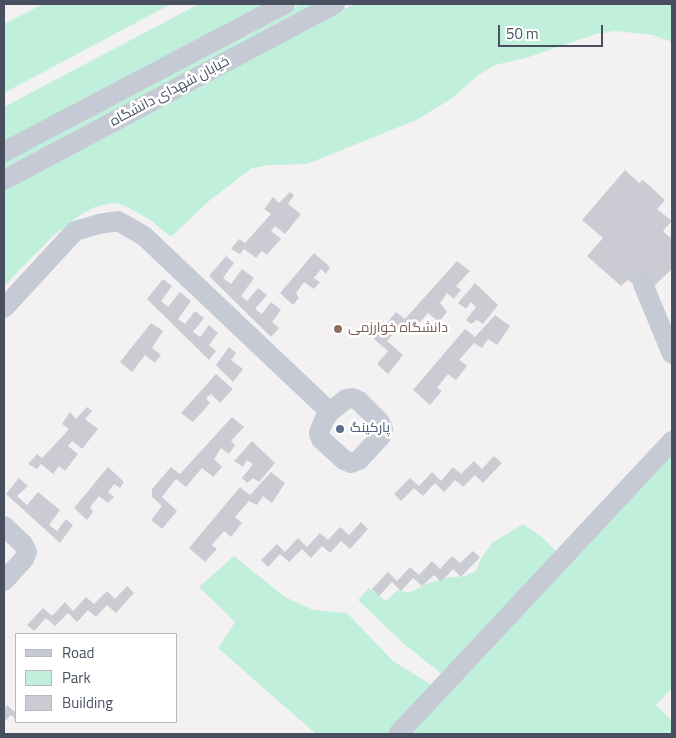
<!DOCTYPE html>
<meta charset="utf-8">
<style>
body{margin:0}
#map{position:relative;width:676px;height:738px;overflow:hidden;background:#f3f1f1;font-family:"Titillium Web",sans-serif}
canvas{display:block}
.frame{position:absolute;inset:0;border:5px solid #48505f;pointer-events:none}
.legend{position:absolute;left:15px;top:633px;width:162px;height:90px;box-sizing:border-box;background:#fff;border:1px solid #b6b9bf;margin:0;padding:6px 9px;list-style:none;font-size:15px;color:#48505f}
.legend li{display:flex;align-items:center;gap:10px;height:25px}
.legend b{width:25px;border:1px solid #b6b9bf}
.scale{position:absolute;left:498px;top:25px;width:105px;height:22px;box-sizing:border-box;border:2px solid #48505f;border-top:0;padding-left:6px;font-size:15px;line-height:18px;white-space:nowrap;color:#48505f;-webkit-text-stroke:4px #fff;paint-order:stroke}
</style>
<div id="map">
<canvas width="676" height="738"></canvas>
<div class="frame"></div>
<ul class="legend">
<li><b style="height:6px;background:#c5cad5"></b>Road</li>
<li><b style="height:14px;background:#c0f0dc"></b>Park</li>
<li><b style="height:14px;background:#cbccd3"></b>Building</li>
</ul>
<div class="scale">50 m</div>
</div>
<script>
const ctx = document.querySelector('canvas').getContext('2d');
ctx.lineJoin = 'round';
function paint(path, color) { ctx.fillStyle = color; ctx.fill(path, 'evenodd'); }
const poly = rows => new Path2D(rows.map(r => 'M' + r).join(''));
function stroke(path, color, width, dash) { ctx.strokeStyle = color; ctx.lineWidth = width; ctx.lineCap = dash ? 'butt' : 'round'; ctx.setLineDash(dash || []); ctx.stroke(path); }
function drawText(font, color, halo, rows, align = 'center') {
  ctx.font = font + ' "Titillium Web",Cairo,sans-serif'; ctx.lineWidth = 5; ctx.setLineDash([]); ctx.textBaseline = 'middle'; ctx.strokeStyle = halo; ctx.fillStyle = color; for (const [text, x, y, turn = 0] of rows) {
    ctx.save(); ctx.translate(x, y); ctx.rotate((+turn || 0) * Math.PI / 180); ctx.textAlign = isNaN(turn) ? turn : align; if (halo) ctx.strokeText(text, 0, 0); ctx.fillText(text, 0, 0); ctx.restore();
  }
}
paint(poly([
 [43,4,171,4,4,93,4,24],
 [199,4,270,4,4,145,4,107],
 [301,4,321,4,4,172,4,160],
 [354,4,672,4,672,42,653,35,615,31,596,34,526,58,495,65,480,74,451,99,416,120,307,164,270,165,252,168,209,201,171,237,149,219,125,206,116,203,107,204,95,207,83,213,54,235,4,286,4,190],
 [672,448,672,688,656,705,672,721,672,734,403,734],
 [523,524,543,538,562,557,449,680,403,643,358,600,369,588,386,601,398,590,409,593,426,584,446,578,465,576,476,571,481,559,492,543],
 [234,556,285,597,313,610,347,613,393,661,432,685,386,734,316,734,218,648,235,622,199,587]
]), '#c0f0dc');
paint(poly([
 [625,170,639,183,643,180,665,200,657,209,672,221,663,231,672,239,672,269,648,292,640,290,628,280,621,286,587,256,603,238,582,220],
 [290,192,294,195,288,204,301,214,285,234,275,226,271,231,281,239,267,255,262,251,256,258,244,249,240,254,231,249,239,239,245,243,264,222,271,214,264,209,273,197,279,203],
 [314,253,330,267,326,274,321,269,314,278,320,282,314,289,304,282,296,293,299,298,293,305,280,293],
 [226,256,234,263,223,278,231,284,242,269,254,278,241,296,247,301,258,288,267,295,255,309,262,314,271,302,281,310,272,322,279,328,271,337,209,276],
 [457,261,470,271,456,286,461,290,454,299,447,293,440,303,447,312,439,322,428,313,412,331,401,324,387,341,403,355,388,374,377,364,388,351,374,339,396,312,405,319],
 [163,279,172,286,161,301,168,307,180,292,191,301,178,319,185,324,195,311,204,318,193,332,200,337,209,325,218,333,209,345,216,351,209,360,147,299],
 [475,283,498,305,483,324,477,320,471,324,466,320,476,307,471,302,466,309,458,303],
 [495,315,510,326,497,345,488,339,482,348,474,343,459,360,467,366,456,380,448,374,437,388,442,391,430,405,413,390,465,329,475,337],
 [151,323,163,331,152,348,161,355,155,363,145,355,132,372,120,362],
 [229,347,236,353,231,360,243,369,233,382,216,365],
 [216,374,233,389,220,403,211,394,206,398,210,403,193,422,181,413],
 [87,407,92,411,85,419,98,429,82,449,72,441,68,446,78,454,65,471,59,466,53,474,41,464,37,469,28,464,37,454,42,458,62,437,69,429,62,424,70,412,76,419],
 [232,417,244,427,231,441,235,445,229,454,221,448,214,459,222,467,213,477,202,468,186,487,176,479,162,497,177,511,162,529,151,520,162,506,152,497,152,489,171,467,180,474],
 [252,441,275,463,259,482,253,478,247,483,242,478,253,464,247,460,243,467,234,461],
 [494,456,502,463,483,483,475,475,463,487,455,480,444,492,435,483,423,496,414,488,401,501,394,494,410,478,419,486,432,472,441,481,453,467,461,474,474,461,482,469],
 [108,467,124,482,120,488,114,484,108,492,114,497,108,503,99,496,90,507,93,512,87,520,74,508],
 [271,472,285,483,272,503,263,496,257,505,249,501,235,517,242,523,231,537,224,531,212,545,217,549,205,562,189,548,240,487,250,495],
 [19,478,28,486,17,496,27,505,38,492,60,510,49,525,57,531,66,519,73,525,60,543,6,494],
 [361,522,368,529,350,549,341,541,330,553,322,546,311,558,302,549,289,562,280,554,268,567,261,560,277,544,285,552,298,538,307,547,320,533,328,540,340,527,349,535],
 [473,551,480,557,461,577,453,569,441,582,434,575,422,586,413,578,401,591,392,582,379,596,372,589,388,572,397,581,410,567,419,575,432,561,440,569,452,556,460,563],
 [127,586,134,593,116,613,107,605,96,617,88,610,77,622,68,613,55,626,46,618,34,631,27,625,43,608,52,616,65,602,73,611,86,597,94,604,107,591,115,599],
 [7,705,16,713,16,720,11,715,4,722,4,709]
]), '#cbccd3');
stroke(poly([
 [4,152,285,4],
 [4,180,335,4],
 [643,284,672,354],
 [4,308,75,231,99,224,118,221,144,236,330,412],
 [352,398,359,401,380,422,383,429,381,436,359,460,351,463,344,460,321,439,319,433,324,420,330,412,346,399,352,398],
 [4,526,23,544,27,552,24,559,4,581],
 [398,734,672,441]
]), '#c5cad5', 20);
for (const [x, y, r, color] of [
 [338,329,5,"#8d6e63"],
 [340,429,5,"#5c6f8a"]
]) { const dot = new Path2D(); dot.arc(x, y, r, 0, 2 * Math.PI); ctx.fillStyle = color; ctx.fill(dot); stroke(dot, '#fff', 2); }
drawText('14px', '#48505f', '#fff', [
 ["خیابان شهدای دانشگاه",170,92,-28]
]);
drawText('14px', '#785e54', '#fff', [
 ["دانشگاه خوارزمی",348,329]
], 'left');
drawText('14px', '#4e5e75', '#fff', [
 ["پارکینگ",350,429]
], 'left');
</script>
